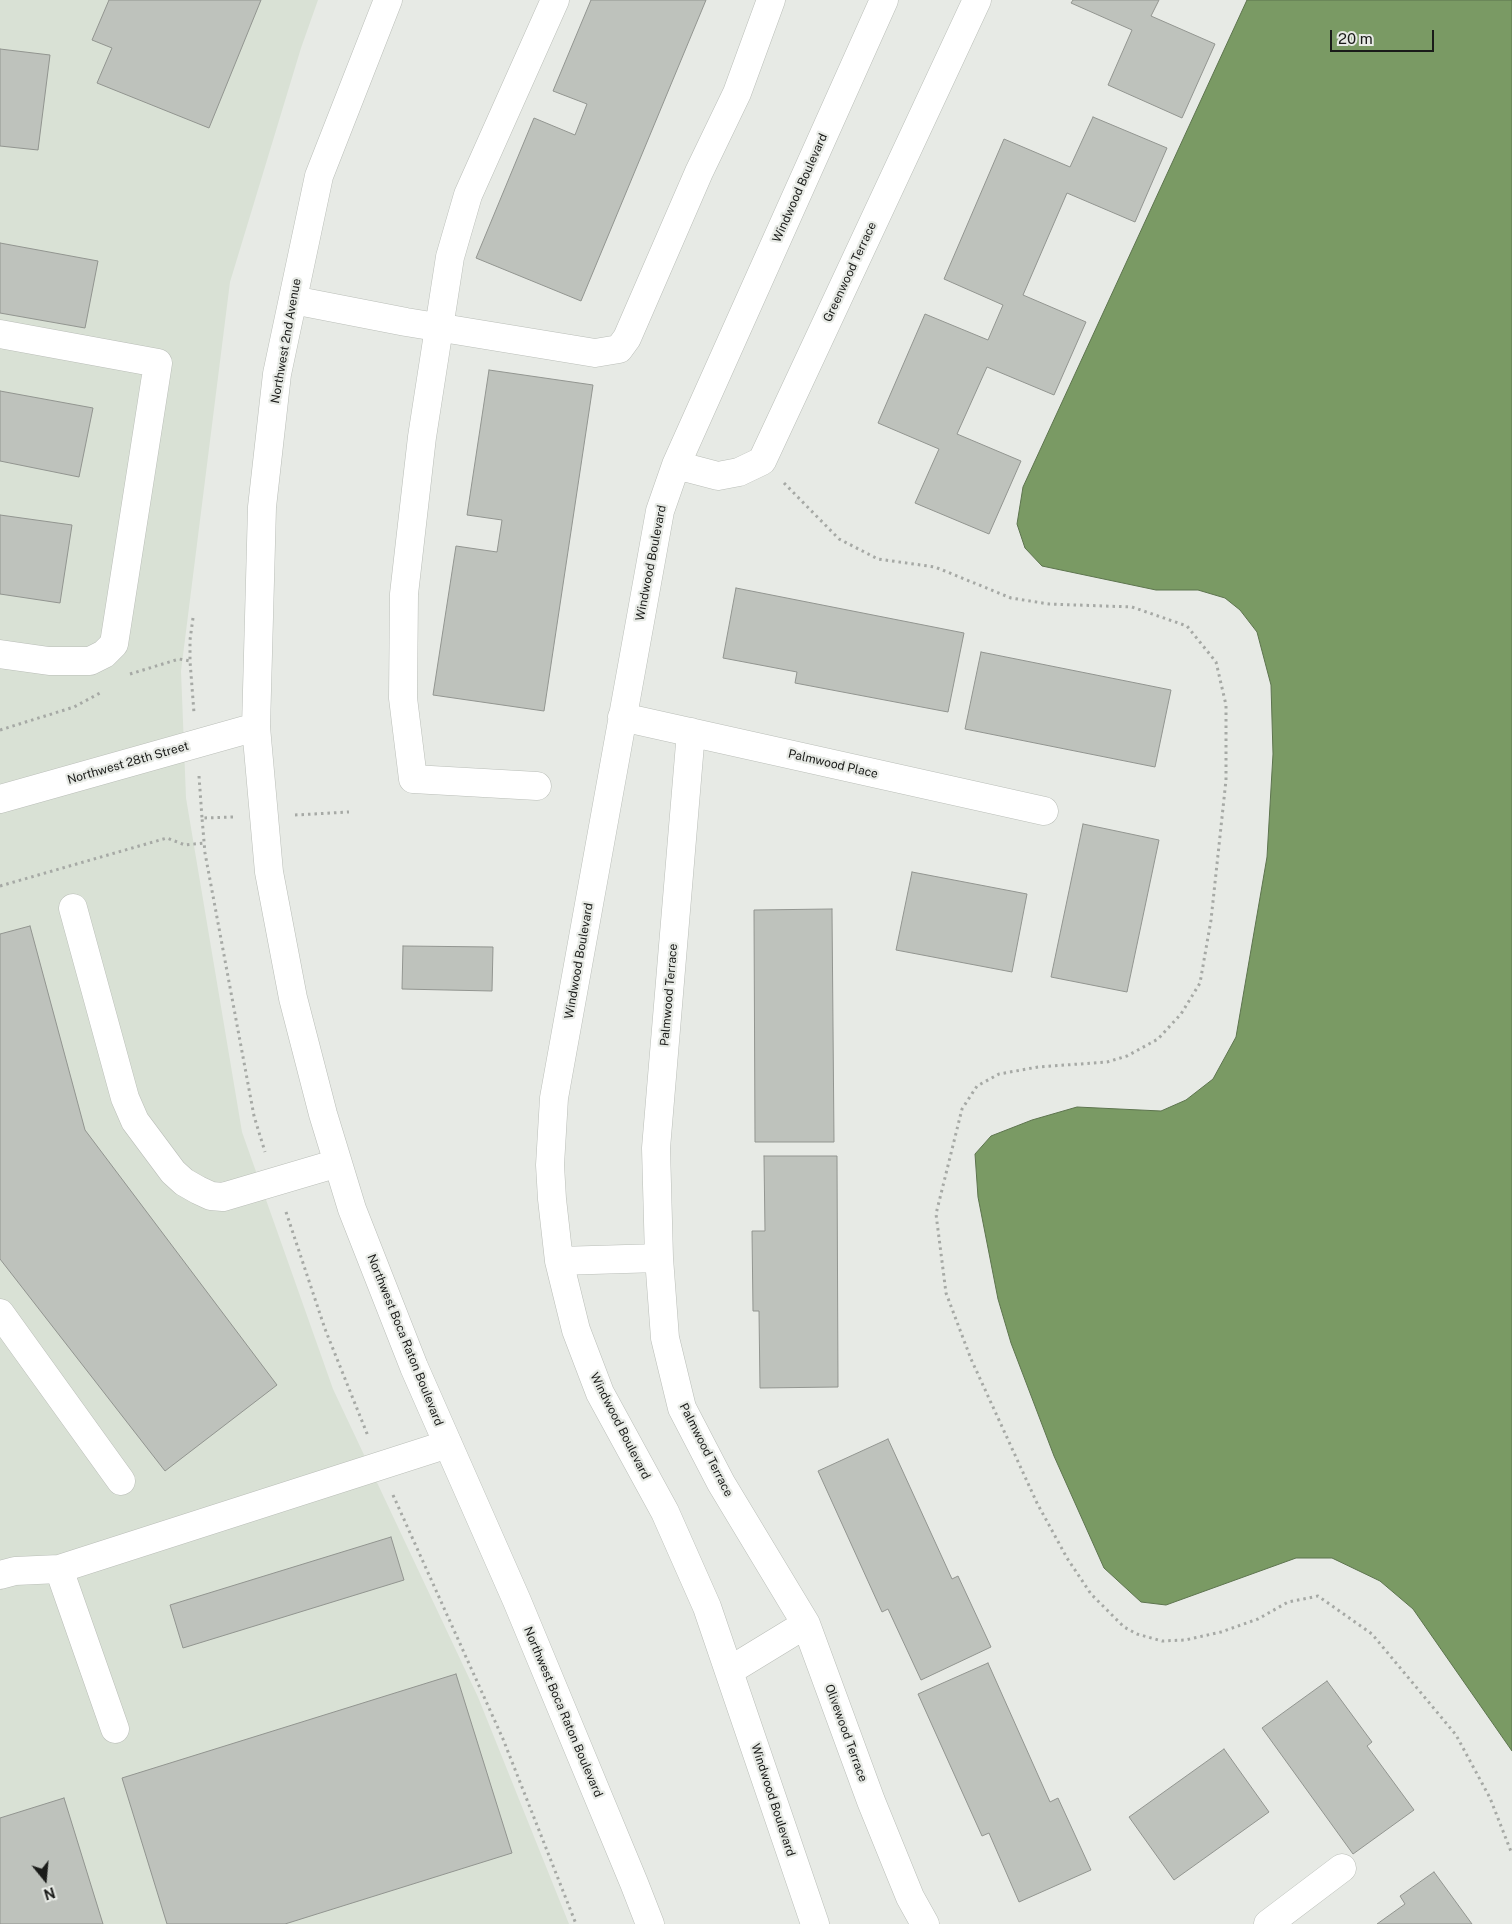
<!DOCTYPE html>
<style>
body{margin:0}
#map{position:relative;width:1512px;height:1924px;overflow:hidden;background:#e7eae5;font-family:"Public Sans",sans-serif}
canvas{display:block}
.north{position:absolute;left:20px;top:1854px;width:50px;height:50px;-webkit-text-stroke:4px #e7eae5;paint-order:stroke;rotate:163deg;font-size:14px;font-weight:700;line-height:20px;text-align:center;color:#1a1b19}
.north::after{content:'';display:block;margin:auto;width:18px;height:22px;background:#1a1b19;clip-path:polygon(50% 0,100% 100%,50% 72%,0 100%)}
.scale{position:absolute;left:1330px;top:30px;width:104px;height:22px;box-sizing:border-box;border:2px solid #1a1b19;border-top:0;padding-left:6px;font-size:15px;line-height:18px;white-space:nowrap;color:#1a1b19;-webkit-text-stroke:4px #e7eae5;paint-order:stroke}
</style>
<div id="map">
<canvas width="1512" height="1924"></canvas>
<div class="north">N</div>
<div class="scale">20 m</div>
</div>
<script>
const ctx = document.querySelector('canvas').getContext('2d');
ctx.lineJoin = 'round';
function paint(path, color) { ctx.fillStyle = color; ctx.fill(path, 'evenodd'); }
const poly = rows => new Path2D(rows.map(r => 'M' + r).join(''));
function stroke(path, color, width, dash) { ctx.strokeStyle = color; ctx.lineWidth = width; ctx.lineCap = dash ? 'butt' : 'round'; ctx.setLineDash(dash || []); ctx.stroke(path); }
function drawText(font, color, halo, rows, align = 'center') {
  ctx.font = font + ' "Public Sans",sans-serif'; ctx.lineWidth = 4.5; ctx.setLineDash([]); ctx.textBaseline = 'middle'; ctx.strokeStyle = halo; ctx.fillStyle = color; for (const [text, x, y, turn = 0] of rows) {
    ctx.save(); ctx.translate(x, y); ctx.rotate((+turn || 0) * Math.PI / 180); ctx.textAlign = isNaN(turn) ? turn : align; if (halo) ctx.strokeText(text, 0, 0); ctx.fillText(text, 0, 0); ctx.restore();
  }
}
paint(poly([
 [0,0,318,0,301,48,230,282,181,671,186,798,242,1132,333,1389,478,1697,569,1924,0,1924]
]), '#d9e1d5');
const water = poly([
 [1247,0,1512,0,1512,1751,1413,1609,1380,1581,1332,1558,1296,1558,1166,1605,1141,1602,1104,1568,1054,1456,1011,1343,998,1299,978,1197,975,1154,991,1136,1032,1120,1077,1107,1161,1111,1186,1100,1213,1079,1236,1037,1267,857,1273,754,1271,685,1257,632,1240,610,1225,598,1198,590,1156,590,1042,566,1025,548,1017,524,1023,487,1247,0]
]);
paint(water, '#7a9a64');
stroke(water, '#5d744e', 1);
const building = poly([
 [109,0,261,0,209,128,97,83,112,48,92,40,109,0],
 [591,0,706,0,581,301,476,258,534,118,575,135,587,104,553,91,591,0],
 [1073,0,1159,0,1151,16,1215,44,1182,118,1108,85,1132,30,1071,3,1073,0],
 [0,49,50,55,38,150,0,146,0,49],
 [1093,117,1167,148,1135,222,1067,193,1023,295,1086,322,1054,395,987,367,957,434,1021,461,989,534,915,503,939,449,878,423,925,314,988,340,1003,305,944,279,1004,139,1070,167,1093,117],
 [0,243,98,261,85,328,0,313,0,243],
 [489,370,593,385,544,711,433,695,456,546,497,552,502,520,467,515,489,370],
 [0,391,93,408,79,477,0,461,0,391],
 [0,515,72,525,60,603,0,594,0,515],
 [736,588,964,633,948,712,795,683,797,672,723,658,736,588],
 [981,652,1171,690,1155,767,965,729,981,652],
 [1083,824,1159,840,1127,992,1051,977,1083,824],
 [912,872,1027,894,1012,972,896,950,912,872],
 [832,909,834,1142,755,1142,754,910,832,909],
 [30,926,85,1130,277,1385,165,1471,0,1259,0,934,30,926],
 [403,946,493,947,492,991,402,989,403,946],
 [764,1156,837,1156,838,1387,760,1388,759,1311,753,1311,752,1231,765,1231,764,1156],
 [888,1439,952,1579,958,1576,991,1647,921,1680,888,1609,882,1612,818,1471,888,1439],
 [391,1537,404,1580,183,1648,170,1605,391,1537],
 [988,1663,1050,1802,1058,1798,1091,1870,1019,1902,989,1833,982,1836,918,1694,988,1663],
 [456,1674,512,1853,285,1924,167,1924,122,1778,456,1674],
 [1327,1681,1372,1742,1367,1746,1414,1810,1353,1854,1262,1728,1327,1681],
 [1224,1749,1269,1812,1174,1880,1129,1817,1224,1749],
 [64,1798,103,1924,0,1924,0,1818,64,1798],
 [1434,1872,1472,1924,1377,1924,1405,1904,1400,1896,1434,1872]
]);
paint(building, '#bec2bc');
stroke(building, '#929590', 1);
const minor = poly([
 [388,0,319,176,277,374,262,507,256,727,269,872,293,998,323,1114,352,1209,414,1367,517,1601,634,1883,650,1924],
 [293,300,406,322,595,353,619,349,627,338,699,172,737,93,771,0],
 [0,334,158,363,114,644,104,654,90,661,49,661,0,654],
 [676,465,718,476,739,472,762,461,977,0],
 [622,717,1044,811],
 [691,732,656,1148,659,1258,665,1338,682,1408,721,1483,806,1624,871,1801,910,1897,925,1924],
 [537,786,413,779,403,698,404,594,422,437,450,257,468,195,555,0],
 [0,799,256,727],
 [73,908,125,1098,135,1121,173,1172,184,1182,198,1190,211,1196,223,1197,338,1163],
 [559,1261,659,1258],
 [0,1313,121,1481],
 [0,1575,15,1571,59,1569],
 [729,1671,806,1624],
 [115,1729,59,1569,448,1444],
 [815,1924,707,1607,665,1512,600,1393,576,1330,559,1261,552,1199,550,1165,554,1098,660,511,676,465,884,0],
 [1268,1924,1342,1868]
]);
stroke(minor, '#babeb8', 29);
stroke(poly([
 [784,483,839,539,878,559,935,567,1011,598,1049,604,1132,607,1187,626,1216,662,1226,705,1226,780,1211,920,1200,983,1181,1014,1158,1039,1127,1056,1107,1062,1038,1067,999,1074,977,1086,962,1109,936,1214,946,1293,971,1359,1037,1503,1067,1558,1091,1594,1124,1627,1137,1634,1162,1641,1185,1640,1221,1632,1258,1619,1288,1602,1318,1596,1372,1634,1456,1735,1490,1798,1512,1854],
 [193,618,190,640,190,661,194,713],
 [130,674,179,659,190,661],
 [0,730,74,707,100,693],
 [199,776,202,818],
 [295,815,349,812],
 [233,817,202,818,205,853,254,1116,265,1152],
 [0,886,167,838,185,845,204,843],
 [286,1212,325,1329,368,1436],
 [393,1495,503,1739,576,1924]
]), '#a6a9a5', 3, [2.5, 4]);
stroke(minor, '#fff', 28);
drawText('12px', '#1a1b19', '#e7eae5', [
 ["Windwood Boulevard",800,188,-66],
 ["Greenwood Terrace",850,272,-65],
 ["Northwest 2nd Avenue",286,341,-80],
 ["Windwood Boulevard",651,563,-79],
 ["Northwest 28th Street",128,763,-16],
 ["Palmwood Place",833,764,13],
 ["Windwood Boulevard",579,961,-80],
 ["Palmwood Terrace",669,995,-85],
 ["Northwest Boca Raton Boulevard",405,1340,68],
 ["Windwood Boulevard",620,1426,63],
 ["Palmwood Terrace",706,1450,63],
 ["Northwest Boca Raton Boulevard",563,1712,67],
 ["Olivewood Terrace",846,1733,70],
 ["Windwood Boulevard",773,1800,72]
]);
</script>
